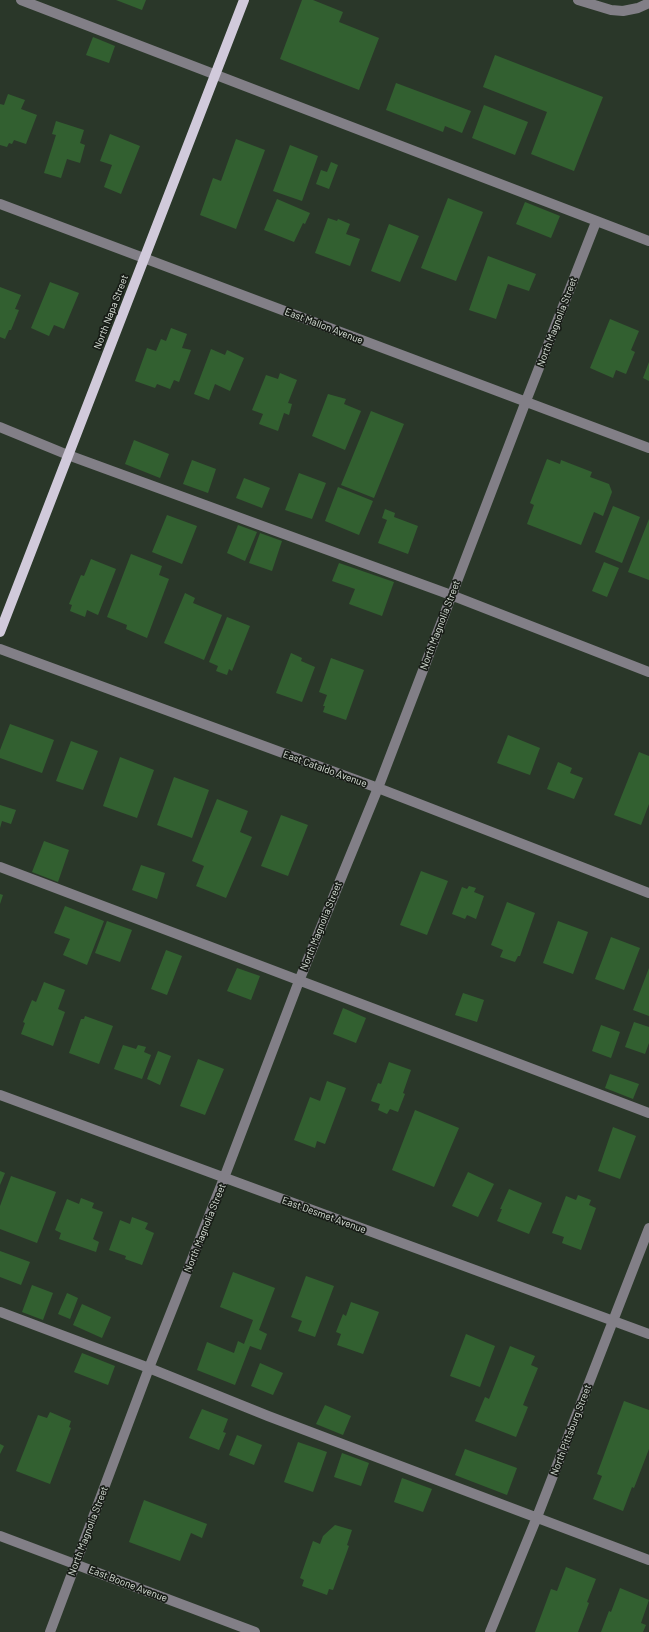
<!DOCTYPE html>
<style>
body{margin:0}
canvas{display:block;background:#2a3729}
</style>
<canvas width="649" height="1632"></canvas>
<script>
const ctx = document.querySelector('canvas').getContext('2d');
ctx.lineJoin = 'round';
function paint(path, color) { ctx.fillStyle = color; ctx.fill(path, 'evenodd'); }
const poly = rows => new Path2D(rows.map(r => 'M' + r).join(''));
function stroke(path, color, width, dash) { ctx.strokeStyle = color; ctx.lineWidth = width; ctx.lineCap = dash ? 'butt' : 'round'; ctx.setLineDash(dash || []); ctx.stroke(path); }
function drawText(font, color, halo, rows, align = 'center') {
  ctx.font = font + ' Barlow,sans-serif'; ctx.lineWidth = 3.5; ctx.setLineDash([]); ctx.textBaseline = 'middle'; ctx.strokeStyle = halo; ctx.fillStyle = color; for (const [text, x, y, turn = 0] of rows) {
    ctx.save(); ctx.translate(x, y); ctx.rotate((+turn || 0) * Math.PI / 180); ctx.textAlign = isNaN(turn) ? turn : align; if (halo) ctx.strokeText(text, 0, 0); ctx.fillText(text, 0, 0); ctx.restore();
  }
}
paint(poly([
 [116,0,146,0,142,10],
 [302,0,313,0,343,12,339,22,379,38,359,90,280,59],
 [93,37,115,46,109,63,86,55],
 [495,55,603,97,574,171,531,154,547,112,483,87],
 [396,83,471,111,462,133,445,126,443,132,386,110],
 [8,94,25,100,21,109,37,115,26,144,14,140,12,144,9,143,7,147,0,145,0,104,4,105],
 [484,105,528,122,515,155,472,138],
 [56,121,84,130,80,143,85,145,80,163,67,159,61,178,44,173,56,135,52,134],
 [110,134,140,146,121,194,104,187,112,165,100,161],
 [236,139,265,150,236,229,200,215,213,178,221,181],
 [290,145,318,156,302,201,273,191],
 [331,162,338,165,329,189,316,184,321,170,327,172],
 [448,198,483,212,456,281,421,268],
 [277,199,310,213,305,224,303,223,294,242,264,230],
 [525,202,560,216,551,238,516,224],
 [328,218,337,221,338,219,350,224,346,234,360,239,350,266,315,253],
 [389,224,419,236,400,282,371,271],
 [488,256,536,274,529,291,508,284,496,319,469,310],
 [50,282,79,293,64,329,54,325,49,336,31,328],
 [0,287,21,295,15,309,19,310,11,330,9,330,5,339,0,337],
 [610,319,639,331,631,350,635,352,626,374,616,370,613,378,590,368],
 [171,328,187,334,182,348,191,350,179,382,174,380,170,389,157,384,155,388,135,381,147,348,156,351,161,339,166,341],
 [211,349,225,355,227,350,244,358,230,391,215,384,209,400,194,394],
 [649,362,649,381,643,378],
 [280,373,297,380,288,403,292,404,289,415,284,413,278,431,259,424,263,414,252,410,266,375,278,379],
 [328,394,346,399,344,404,361,411,345,450,312,436],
 [371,411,404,424,374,498,341,485],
 [134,440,169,454,160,478,125,464],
 [547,459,560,464,561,460,592,472,590,477,609,484,612,492,603,516,594,512,581,545,527,524,534,505,530,503],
 [192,460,216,469,208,493,183,484],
 [299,473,326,483,312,519,285,510],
 [244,478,270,488,262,508,236,498],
 [338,487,373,501,359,535,325,521],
 [613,506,640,517,622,563,595,552],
 [385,509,395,513,394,517,418,526,408,554,378,543,387,520,382,518],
 [167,515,197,526,182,564,152,552],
 [649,519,649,580,628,572],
 [238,525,257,532,245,561,227,553],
 [260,533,282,541,272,571,249,563],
 [131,554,162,566,159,575,169,579,147,638,126,629,127,625,107,617],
 [91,559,116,569,98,615,87,610,85,617,70,611,72,605,69,604,81,575,84,576],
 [604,562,619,568,607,597,592,591],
 [339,563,394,582,382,616,349,604,355,589,332,581],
 [185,593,195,598,193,603,222,615,204,660,164,643],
 [227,617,250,626,232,671,229,669,227,675,216,671,218,666,209,662],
 [291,653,302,658,301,661,315,667,302,702,276,693],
 [331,658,364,670,346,720,323,712,325,706,323,706,327,695,319,692],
 [10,724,54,740,42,773,0,758,0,750],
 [508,735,540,748,530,775,497,763],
 [71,741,98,751,83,790,56,781],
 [639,752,649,756,649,804,641,825,614,815],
 [120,757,154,770,137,818,103,806],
 [558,762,572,768,570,773,583,778,574,799,547,789],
 [174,777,209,790,192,838,157,825],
 [217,799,248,811,240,832,252,837,226,898,196,886,204,866,192,861],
 [0,805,16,810,11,824,2,821,0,828],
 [281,815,308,825,288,876,261,866],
 [44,841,69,850,58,882,32,872],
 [141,865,165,873,157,899,132,890],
 [421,871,448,881,427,935,400,925],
 [469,886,476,888,474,892,484,896,476,919,467,915,465,919,452,914,462,887,467,889],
 [0,894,3,895,0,904],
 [507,902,535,913,520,956,518,956,515,962,500,957,503,950,491,945],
 [65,906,104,921,87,965,63,955,70,939,54,933],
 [107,921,132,930,120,962,95,953],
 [558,921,588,932,573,974,543,963],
 [611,937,640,948,624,990,595,979],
 [166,950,182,956,167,995,151,989],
 [237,968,260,976,251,1000,227,991],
 [649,968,649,1016,633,1010],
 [44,982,65,990,58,1009,65,1012,53,1046,21,1034,25,1023,23,1022,32,1000,36,1002],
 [463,993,484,1000,477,1022,455,1015],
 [343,1008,366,1018,356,1043,333,1034],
 [85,1016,113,1026,99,1064,69,1053,81,1019,84,1019],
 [634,1022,649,1027,649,1043,645,1054,625,1047],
 [601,1025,620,1032,611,1058,592,1051],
 [123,1045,136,1049,138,1045,146,1047,144,1052,151,1055,142,1079,114,1069],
 [158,1051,171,1056,160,1085,147,1079],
 [198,1059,224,1069,205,1115,180,1106],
 [389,1062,411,1070,403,1093,405,1094,398,1112,390,1109,387,1114,378,1110,380,1104,371,1101,378,1083,381,1084],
 [610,1074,639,1084,633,1099,605,1088],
 [327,1081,346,1088,325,1144,317,1141,315,1148,294,1140,310,1097,320,1101],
 [415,1110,459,1128,434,1187,392,1170],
 [613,1127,636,1136,620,1179,598,1171],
 [0,1171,5,1173,0,1185],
 [468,1172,494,1184,478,1217,452,1206],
 [11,1176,56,1192,37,1243,0,1229,0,1206],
 [509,1189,542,1203,529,1234,497,1221,502,1209,500,1209],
 [578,1195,591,1200,589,1205,596,1208,581,1250,562,1243,564,1237,552,1233,566,1196,576,1200],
 [81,1198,94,1203,92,1208,103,1212,93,1239,99,1242,96,1252,59,1239,61,1233,55,1230,67,1199,79,1204],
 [132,1217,148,1223,145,1229,154,1233,142,1265,125,1259,126,1256,109,1250,120,1220,130,1224],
 [0,1251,30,1262,21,1285,0,1277],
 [233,1272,275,1288,259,1330,267,1334,261,1350,250,1346,235,1385,197,1370,207,1342,234,1353,238,1341,244,1344,253,1320,220,1307],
 [306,1276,334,1286,315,1337,298,1331,302,1321,291,1317],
 [32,1285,53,1293,43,1320,22,1312],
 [67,1293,78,1298,70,1319,58,1314],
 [351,1302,379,1312,363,1354,337,1345,341,1334,336,1332,343,1314,346,1316],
 [82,1304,111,1317,102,1338,73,1325],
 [466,1334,495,1346,480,1387,450,1376],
 [510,1346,535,1356,531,1365,538,1368,523,1405,528,1407,516,1437,475,1421,485,1397,489,1399],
 [82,1353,115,1366,108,1385,74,1372],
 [260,1363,283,1373,273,1395,251,1386],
 [624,1401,649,1410,649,1449,634,1488,632,1487,623,1511,593,1499,602,1476,597,1474],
 [325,1405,351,1416,343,1435,316,1424],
 [202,1409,228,1419,223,1432,226,1433,219,1450,189,1438],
 [50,1412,71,1421,69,1427,71,1428,50,1484,16,1471,38,1415,47,1418],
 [237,1435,262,1445,254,1465,229,1455],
 [298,1442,327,1452,313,1492,284,1482],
 [0,1444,4,1446,0,1454],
 [465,1449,517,1468,507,1495,455,1475],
 [342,1453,369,1463,361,1486,334,1477],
 [402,1478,432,1489,423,1512,394,1502],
 [144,1500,207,1524,202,1538,191,1533,180,1561,129,1542],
 [335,1525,352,1530,347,1545,349,1546,333,1590,329,1589,327,1595,302,1586,304,1580,300,1578,313,1541,320,1544,323,1536],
 [566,1567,596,1579,587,1602,589,1603,578,1632,535,1632,551,1589,557,1591],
 [620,1588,649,1600,641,1623,646,1625,643,1632,601,1632,609,1611,611,1612]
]), '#326030');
stroke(poly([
 [21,0,649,241],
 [578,0,611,10,623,11,638,8,649,3],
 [0,204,649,448],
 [0,427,68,455,451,595,649,672],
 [0,649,378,788,649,893],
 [0,867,649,1113],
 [0,1095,649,1334],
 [0,1312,149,1368,268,1416,649,1560],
 [0,1536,255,1632],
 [50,1632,149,1368,224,1178,299,981,378,788,526,401,596,222],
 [490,1632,537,1517,649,1228]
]), '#827f87', 10);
stroke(poly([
 [0,632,244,0]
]), '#d1cadb', 10);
drawText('10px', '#dae2d9', '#171c16', [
 ["North Napa Street",111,312,-69],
 ["North Magnolia Street",557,322,-69],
 ["East Mallon Avenue",324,326,21],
 ["North Magnolia Street",440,625,-69],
 ["East Cataldo Avenue",325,769,20],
 ["North Magnolia Street",321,926,-68],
 ["East Desmet Avenue",324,1215,20],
 ["North Magnolia Street",205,1228,-68],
 ["North Pittsburg Street",571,1430,-69],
 ["North Magnolia Street",88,1531,-69],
 ["East Boone Avenue",128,1584,21]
]);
</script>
